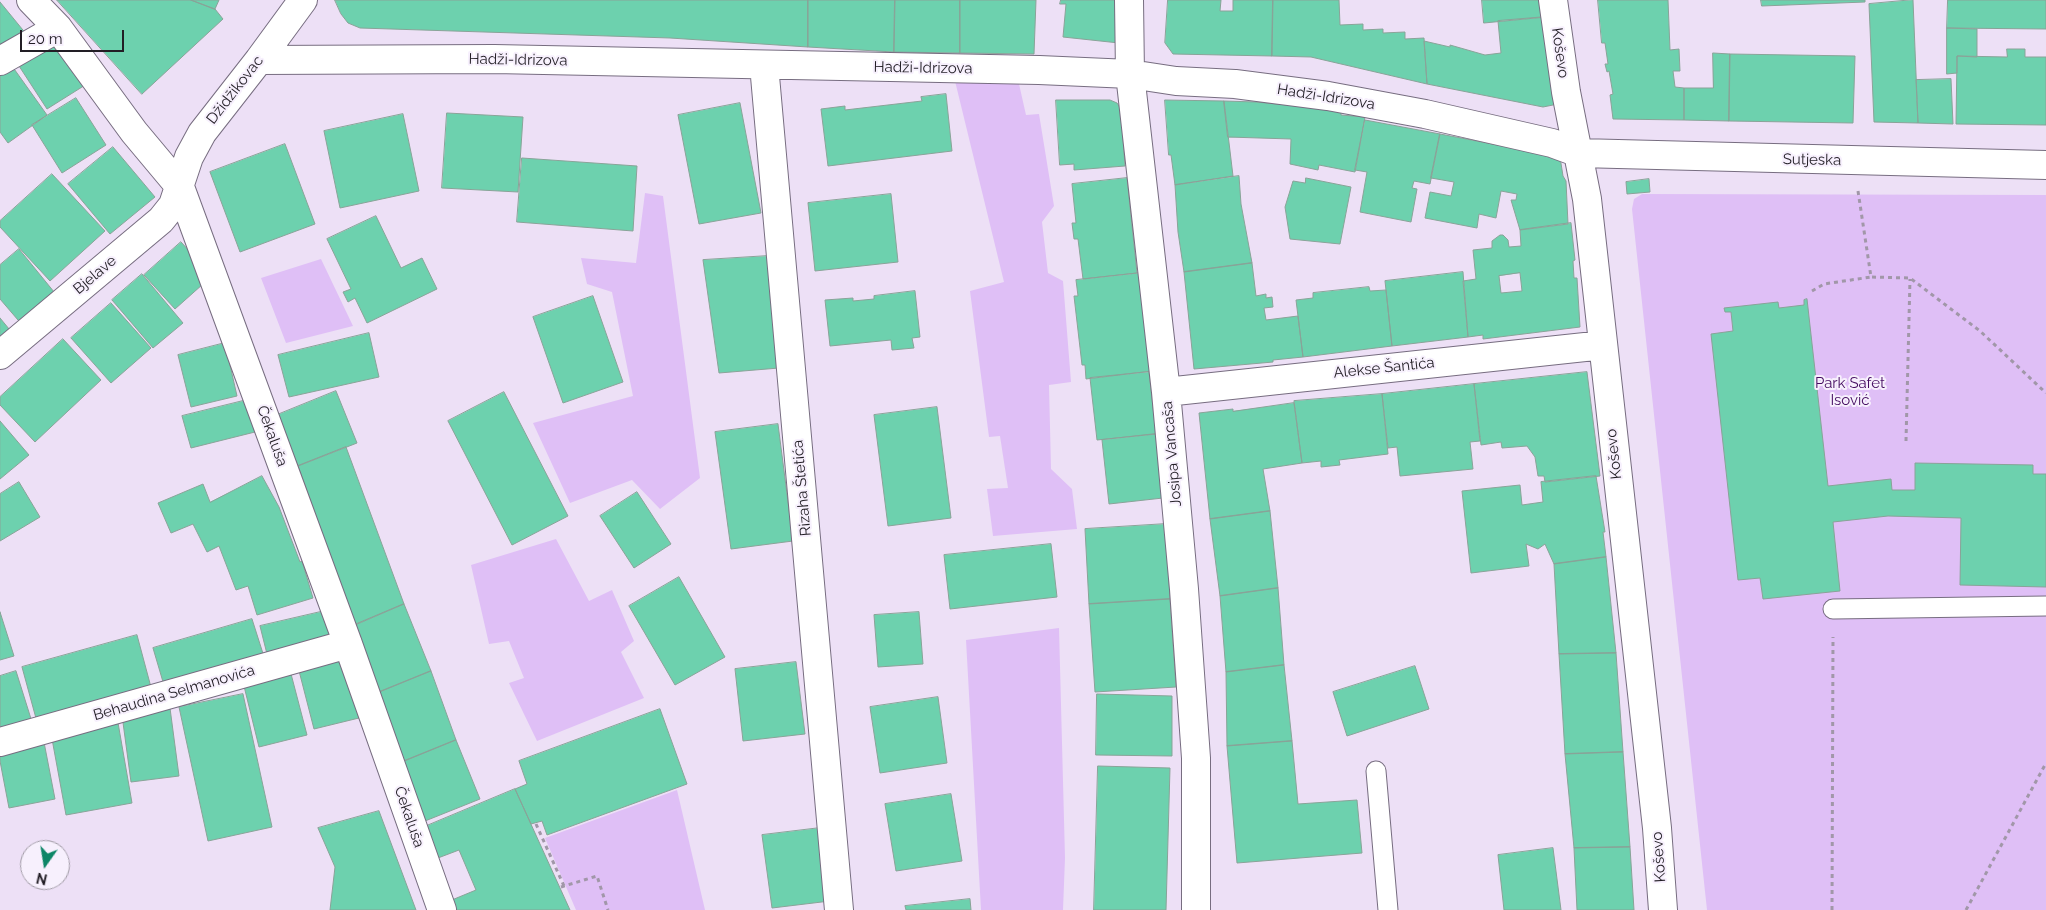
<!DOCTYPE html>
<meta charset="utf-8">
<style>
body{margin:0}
#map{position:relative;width:2046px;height:910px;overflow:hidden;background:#ede0f6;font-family:Raleway,sans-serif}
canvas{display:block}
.north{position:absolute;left:20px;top:840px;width:50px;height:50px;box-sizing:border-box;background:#f7f0fd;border:1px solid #a29ca7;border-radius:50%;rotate:193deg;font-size:14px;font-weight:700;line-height:20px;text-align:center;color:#221e25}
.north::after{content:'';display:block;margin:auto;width:18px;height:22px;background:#0d8667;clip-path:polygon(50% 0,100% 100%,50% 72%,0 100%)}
.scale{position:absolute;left:20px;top:30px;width:104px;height:22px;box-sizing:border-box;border:2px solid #221e25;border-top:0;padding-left:6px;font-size:15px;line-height:18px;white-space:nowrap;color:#221e25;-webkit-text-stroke:4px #f7f0fd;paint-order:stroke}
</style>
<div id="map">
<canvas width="2046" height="910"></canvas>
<div class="north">N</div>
<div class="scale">20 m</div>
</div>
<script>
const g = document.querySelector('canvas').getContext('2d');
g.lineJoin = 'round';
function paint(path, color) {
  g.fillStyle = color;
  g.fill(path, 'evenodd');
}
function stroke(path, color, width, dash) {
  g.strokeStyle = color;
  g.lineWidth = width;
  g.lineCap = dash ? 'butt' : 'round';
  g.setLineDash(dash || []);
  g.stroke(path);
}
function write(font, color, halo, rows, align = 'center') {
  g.font = font + ' Raleway,sans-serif';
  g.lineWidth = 4;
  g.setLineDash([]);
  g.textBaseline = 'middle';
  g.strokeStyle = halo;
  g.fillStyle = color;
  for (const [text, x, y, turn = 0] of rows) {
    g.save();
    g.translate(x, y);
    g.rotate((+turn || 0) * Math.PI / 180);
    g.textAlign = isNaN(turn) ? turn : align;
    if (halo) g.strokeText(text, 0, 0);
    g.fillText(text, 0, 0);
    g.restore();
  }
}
paint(new Path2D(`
 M955,81L1019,84L1026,115L1039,114L1054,206L1042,222L1048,273L1063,281L1071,382L1049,385L1051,469L1072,489L1077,529L993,536L987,489L1008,488L1000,436L989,437L970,291L1004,282Z
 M645,193L663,196L700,478L660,509L632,480L570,503L533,423L633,396L612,292L587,284L581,258L636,263Z
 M1642,194L2046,195V910H1707L1632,209L1634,199Z
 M321,259L353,326L286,343L261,278Z
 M556,539L589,601L612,590L634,641L621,652L644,698L537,741L509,683L524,678L509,641L489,644L471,565Z
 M1059,628L1065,858L1063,910H981L966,640Z
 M677,790L705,910H576L545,838Z`), '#dfbff6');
const building = new Path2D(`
 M57,0H191L215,9L223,19L142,94Z
 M191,0H219L215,9Z
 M335,0H808V47L670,38L360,28L348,23L341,14Z
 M808,0H895L894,52L808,47Z
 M895,0H960V53L894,52Z
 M960,0H1036L1034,54L960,53Z
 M1061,0H1123L1119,43L1063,37L1066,4H1060Z
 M1168,0H1221L1220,11H1233V0H1273L1272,56L1173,54L1165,43Z
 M1273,0H1339L1340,25L1363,24V30L1383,29V33L1405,32V39L1424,38L1427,84L1311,57L1272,56Z
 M1482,0H1544L1546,17L1484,23Z
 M1598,0H1668L1670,50L1679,49L1680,71H1673L1675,87L1684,88V120L1613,119L1610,95L1613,94L1609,71L1607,72L1605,64H1608L1605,43H1602Z
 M1761,0H1865V2L1762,6Z
 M1913,0L1918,123L1874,122L1869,4Z
 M1948,0H2046V29L1947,28Z
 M0,2L27,35L0,57Z
 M1546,17L1556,104L1553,105L1543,107L1427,84L1424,41L1450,47V45L1485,55L1501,53L1498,21Z
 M1947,28L1977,29V57L1957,56V73L1947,74Z
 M62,39L90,82L47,109L19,66Z
 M2007,49H2025V57H2046V125L1956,124L1957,56L2007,57Z
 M1713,53L1730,54L1729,121L1684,120V88H1713Z
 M1730,54L1855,56L1853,123L1729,121Z
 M12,66L47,115L8,143L0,132V75Z
 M1951,79L1953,124L1918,123L1916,80Z
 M946,94L952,151L828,166L821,109L845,106V110L922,101L921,97Z
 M76,98L106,145L62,173L32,125Z
 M1056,100H1110L1117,103L1121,109L1125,166L1074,170V164L1060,165Z
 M1165,100L1224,101L1233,176L1175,185L1171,155H1169Z
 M1224,101L1256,102L1341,110V115L1365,117L1355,172L1319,165L1318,170L1290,164L1291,139L1228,137Z
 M740,103L761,213L699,224L678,115Z
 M447,113L523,117L518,192L442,188Z
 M403,114L419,191L340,208L324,131Z
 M1365,120L1440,134L1430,184L1414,181L1412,188L1417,189L1411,222L1360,212L1367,172L1355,170Z
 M1440,134L1560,157L1563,176L1566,181L1568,224L1520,230L1511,200H1516L1517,194L1501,191L1496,218L1479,214L1477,228L1425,218L1430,192L1451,196L1454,182L1431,178Z
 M285,144L315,224L240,252L210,172Z
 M113,147L155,197L110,234L68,184Z
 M522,158L637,166L633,231L517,222Z
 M52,174L105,231L50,281L0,227V221Z
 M1239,176L1241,204L1252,263L1184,272L1178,232L1175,185Z
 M1127,178L1137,273L1083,279L1078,239H1074L1072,223H1076L1072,184Z
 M1306,178L1351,187L1340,244L1290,239L1285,207L1293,181L1305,183Z
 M1649,179L1650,192L1627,194L1626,182Z
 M891,194L898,262L815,271L808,203Z
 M376,216L401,268L422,258L437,289L367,323L355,298L348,302L343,292L351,289L327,239Z
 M1571,223L1575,260L1573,261L1574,278H1577L1580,327L1483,339V335L1468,337L1463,281L1476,279L1473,250L1492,248V241L1500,235H1503L1508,240L1509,247L1521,246L1520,230ZM1520,273L1522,291L1501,293L1499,276Z
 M181,242L212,276L175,309L144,275Z
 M19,249L59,298L24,327L0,299V265Z
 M768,256L779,368L719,373L703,260Z
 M1252,263L1256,296L1266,294V298L1272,297L1273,307L1264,308L1266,320L1298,316L1303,357L1273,360V362L1194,369L1184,272Z
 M1463,272L1468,337L1392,346L1385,281Z
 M1141,273L1152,371L1086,379L1085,365H1082L1074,296H1078L1076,280Z
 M142,274L183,323L153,348L112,300Z
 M1369,287L1370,291L1386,290L1392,346L1303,357L1296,300L1313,298V293Z
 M915,291L920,337L912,338L914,348L892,350L891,340L830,346L825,300L853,298V301L874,299V296Z
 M593,296L623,382L563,403L533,317Z
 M1807,299L1828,486L1891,479L1892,490H1915V463L2033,465V474H2046V587L1960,585L1961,518L1888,516L1833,522L1840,591L1763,599L1760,578L1738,580L1711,334L1733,331L1731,312H1725L1724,308L1778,302L1779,308L1804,305V300Z
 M111,303L151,348L111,383L71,338Z
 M0,318L14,335L0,347Z
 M369,333L379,377L289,397L278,355Z
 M63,339L101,380L35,442L0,405V397Z
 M225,343L237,396L191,407L178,355Z
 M1149,372L1156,434L1097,440L1090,378Z
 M1587,372L1600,476L1545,482L1544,476H1538L1535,457L1527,446L1502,448L1501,442L1481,445L1474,384Z
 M1474,384L1480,441L1470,442L1473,469L1400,476L1397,447L1388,448L1382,394Z
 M336,391L357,443L298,466L277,415Z
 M504,392L568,516L512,545L448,421Z
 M1382,394L1388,454L1339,460L1340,465L1321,467V461L1302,463L1294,401Z
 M247,400L255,432L191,448L182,416Z
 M1294,403L1302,463L1263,469L1270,511L1210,519L1199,413L1233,409V411Z
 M937,407L951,518L888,526L874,415Z
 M0,421L29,455L0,479Z
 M778,424L793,541L731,549L715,432Z
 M1156,434L1163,498L1109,504L1102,440Z
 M346,447L404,604L355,625L298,466Z
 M262,476L279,507L300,562L302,561L313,598L257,615L248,586L236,590L219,546L207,552L193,524L171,533L158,503L203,484L210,502Z
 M1596,476L1605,532H1603L1606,557L1554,564L1545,544L1538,549L1526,544L1529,566L1471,573L1462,491L1520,485L1522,505L1543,502L1541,482Z
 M19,482L40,517L0,541V494Z
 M637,492L671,544L634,568L600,516Z
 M1270,511L1278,588L1220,596L1210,519Z
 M1166,524L1170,599L1089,604L1085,529Z
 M1051,544L1057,597L950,609L944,555Z
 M1606,557L1616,653L1559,654L1554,564Z
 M679,577L725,657L675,685L629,606Z
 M1278,588L1284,665L1226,672L1220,596Z
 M1170,599L1176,687L1095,692L1089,604Z
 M404,604L431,671L372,695L345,629Z
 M329,610L337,641L268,658L260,626Z
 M0,612L14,656L0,660Z
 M919,612L923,664L878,667L874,615Z
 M252,619L266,663L166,692L153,648Z
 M137,635L152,691L37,722L22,667Z
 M342,652L359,718L314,729L297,663Z
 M1616,653L1623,752L1565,754L1559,654Z
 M796,662L805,734L743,741L735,669Z
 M1284,665L1292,741L1227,746L1226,672Z
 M1415,666L1429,709L1347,736L1333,692Z
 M290,670L307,735L259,747L243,682Z
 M16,671L32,722L0,732V676Z
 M431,671L456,740L397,764L372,695Z
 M243,694L272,827L208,841L179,707Z
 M1097,694L1172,696V756L1096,755Z
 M938,697L947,763L880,773L870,707Z
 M170,708L179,776L131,782L122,715Z
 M660,709L687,784L547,835L542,821L531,824L515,789L527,784L519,761Z
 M117,717L132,803L66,815L50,728Z
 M43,737L55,799L9,808L0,761V745Z
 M456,740L480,799L420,823L397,764Z
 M1292,741L1298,804L1357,800L1362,853L1237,863L1227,746Z
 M1623,752L1630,847L1574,848L1565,754Z
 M1098,766L1170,768L1166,910H1094Z
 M515,789L570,910H451L447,902L476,890L459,850L430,861L417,830Z
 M951,794L962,861L896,871L885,804Z
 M379,811L416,910H330L335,867L318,828Z
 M820,828L830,901L772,908L762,835Z
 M1630,847L1634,910H1577L1574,848Z
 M1553,848L1561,910H1504L1498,855Z
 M970,899L971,910H906L905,906Z`);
paint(building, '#6dd1ae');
stroke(building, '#89a398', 1);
const service = new Path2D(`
 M1833,609L2046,606
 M1376,771L1388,910`);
const minor = new Path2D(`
 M31,0L58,28L134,132L180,187L348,644L442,910
 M1129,0L1130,74L1166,392L1184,589L1196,758V910
 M1553,0L1566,92L1587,199L1657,828L1663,910
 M259,60L494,59L1039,70L1130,74L1176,81L1235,84L1328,96L1425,114L1552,143L1579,153L2046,165
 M0,61L58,28
 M764,65L839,910
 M0,355L161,220L173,205L189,157L202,133L259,60L303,0
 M1166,392L1585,347L1602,346
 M0,742L348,644`);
stroke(service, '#776d80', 21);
stroke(minor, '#776d80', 30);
stroke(new Path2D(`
 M1858,191L1871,277L1910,278L1980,331L2046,393
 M1812,291L1824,284L1871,277
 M1906,441L1910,279
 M536,824L564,886
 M561,887L597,876L608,910
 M1832,910L1833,637
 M1966,910L2046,763`), '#a197a8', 3, [4, 4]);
stroke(service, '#fff', 19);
stroke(minor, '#fff', 28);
write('15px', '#221e25', '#f7f0fd', [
 ["Koševo",1560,53,82],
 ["Hadži-Idrizova",518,60,1],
 ["Hadži-Idrizova",923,68,1],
 ["Džidžikovac",235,90,-52],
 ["Hadži-Idrizova",1326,97,9],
 ["Sutjeska",1812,160,1],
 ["Bjelave",95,275,-40],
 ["Alekse Šantića",1384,368,-6],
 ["Čekaluša",272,436,70],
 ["Josipa Vancaša",1172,454,-95],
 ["Koševo",1614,454,-96],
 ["Rizaha Štetića",802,488,-95],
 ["Behaudina Selmanovića",174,693,-16],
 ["Čekaluša",409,817,71],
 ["Koševo",1659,857,-94]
]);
write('15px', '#450c61', '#f7f0fd', [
 ["Park Safet",1850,383],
 ["Isović",1850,400]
]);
</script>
